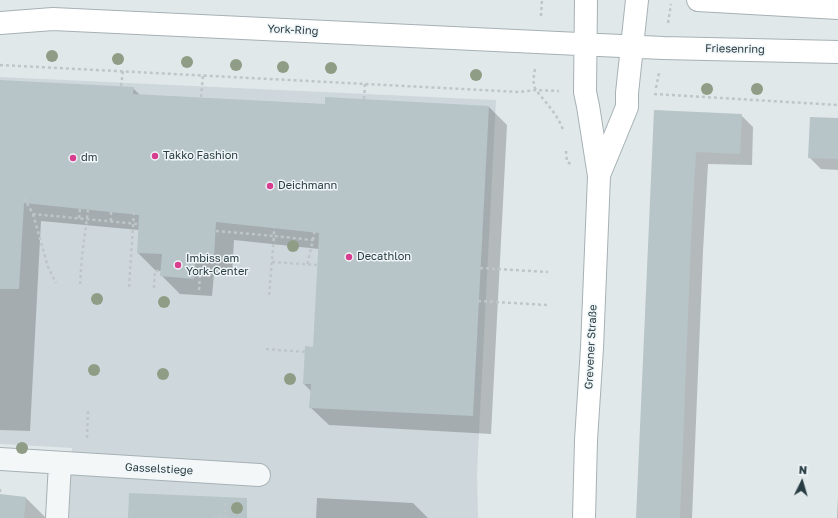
<!DOCTYPE html>
<meta charset="utf-8">
<style>
body{margin:0}
#map{position:relative;width:838px;height:518px;overflow:hidden;background:#e1e8ea;font-family:"Golos Text",sans-serif}
canvas{display:block}
.north{position:absolute;left:782px;top:462px;width:40px;height:40px;-webkit-text-stroke:3px #f0f6f8;paint-order:stroke;rotate:5deg;font-size:11px;font-weight:700;line-height:16px;text-align:center;color:#283c43}
.north::after{content:'';display:block;margin:auto;width:14px;height:18px;background:#283c43;clip-path:polygon(50% 0,100% 100%,50% 72%,0 100%)}
</style>
<div id="map">
<canvas width="838" height="518"></canvas>
<div class="north">N</div>
</div>
<script>
const g = document.querySelector('canvas').getContext('2d');
g.lineJoin = 'round';
function paint(path, color) {
  g.fillStyle = color;
  g.fill(path, 'evenodd');
}
function stroke(path, color, width, dash) {
  g.strokeStyle = color;
  g.lineWidth = width;
  g.lineCap = dash ? 'butt' : 'round';
  g.setLineDash(dash || []);
  g.stroke(path);
}
function write(font, color, halo, rows, align = 'center') {
  g.font = font + ' "Golos Text",sans-serif';
  g.lineWidth = 3;
  g.setLineDash([]);
  g.textBaseline = 'middle';
  g.strokeStyle = halo;
  g.fillStyle = color;
  for (const [text, x, y, turn = 0] of rows) {
    g.save();
    g.translate(x, y);
    g.rotate((+turn || 0) * Math.PI / 180);
    g.textAlign = isNaN(turn) ? turn : align;
    if (halo) g.strokeText(text, 0, 0);
    g.fillText(text, 0, 0);
    g.restore();
  }
}
paint(new Path2D(`
 M0,77L496,100L477,473L478,518H69L72,448L0,444Z`), '#ced8dc');
paint(new Path2D(`
 M0,81L133,88L140,95L326,105L489,107L507,125L491,434L329,425L310,407L311,391L304,384L314,348L319,249L234,240L232,275L214,274L212,296L180,294L162,276V271H156L138,253L139,230L41,221L30,431L0,430Z
 M655,111L741,115L753,127L752,165L708,164L703,251L692,518H637Z
 M838,119V170L821,169L809,157Z
 M0,495L26,498L46,518H0Z
 M838,496V518H837Z
 M317,498L413,503L428,518H316Z`), '#0003');
paint(new Path2D(`
 M0,80L134,87L133,94L325,104V97L489,106L473,416L309,408L311,384H303L305,346L313,347L319,233L216,222L214,257L196,256L194,279L160,276L162,254L137,253L139,215L24,203L19,289H0Z
 M654,110L742,114L740,154L696,152L691,238L680,518H636Z
 M810,117L838,118V159L808,158Z
 M129,493L247,498V518H128Z
 M0,494L26,497L24,518H0Z`), '#b7c4c8');
const street = new Path2D(`
 M0,459L259,475
 M57,518L60,463`);
const secondary = new Path2D(`
 M698,0L838,8
 M0,23L53,19L663,48L838,52
 M599,175L627,107V93L637,0
 M584,518L586,440L592,348L599,176L588,106L585,92L586,0`);
stroke(street, '#a6b1b5', 24);
stroke(secondary, '#a6b1b5', 24);
stroke(new Path2D(`
 M541,16L542,0
 M668,23L671,4
 M0,65L520,92L536,90L559,91
 M535,69C534,76 532,83 536,90C546,103 558,115 563,130
 M121,86L123,71
 M656,88L659,73
 M654,94L838,105
 M201,97L203,75
 M364,99L365,84
 M566,151L567,162L571,164
 M24,198L33,214L138,224
 M33,214L48,267L56,283
 M79,218L80,209
 M111,221V212
 M216,231L274,236V228
 M313,240L315,229
 M272,262L317,265
 M480,268L548,272
 M195,274H200L199,291
 M80,284L82,256L88,210
 M129,287L134,211
 M154,288L155,271H161
 M269,295L274,236L313,240L307,265
 M478,301L547,305
 M266,349L305,352
 M87,438L88,410
 M0,489V494
 M213,517H225
 M225,518V499`), '#bfc6c9', 2.5, [3, 3]);
stroke(street, '#f4f7f8', 22);
stroke(secondary, '#fff', 22);
g.fillStyle = '#909d86';
for (const [x, y] of [
 [52,56],
 [118,59],
 [187,62],
 [236,65],
 [283,67],
 [331,68],
 [476,75],
 [707,89],
 [757,89],
 [293,246],
 [97,299],
 [164,302],
 [94,370],
 [163,374],
 [290,379],
 [22,448],
 [237,508]
]) {
  g.beginPath();
  g.arc(x, y, 6, 0, 2 * Math.PI);
  g.fill();
}
for (const [x, y, r, color] of [
 [155,156,4,"#d73e90"],
 [73,158,4,"#d73e90"],
 [270,186,4,"#d73e90"],
 [349,257,4,"#d73e90"],
 [178,265,4,"#d73e90"]
]) {
  const dot = new Path2D();
  dot.arc(x, y, r, 0, 2 * Math.PI);
  g.fillStyle = color;
  g.fill(dot);
  stroke(dot, '#f0f6f8', 1.5);
}
write('11px', '#283c43', '#f0f6f8', [
 ["York-Ring",293,30,3],
 ["Friesenring",735,49,1],
 ["Grevener Straße",591,347,-87],
 ["Gasselstiege",159,469,3]
]);
write('11px', '#283c43', '#f0f6f8', [
 ["Takko Fashion",163,156],
 ["dm",81,158],
 ["Deichmann",278,186],
 ["Decathlon",357,257],
 ["Imbiss am",186,259],
 ["York-Center",186,272]
], 'left');
</script>
